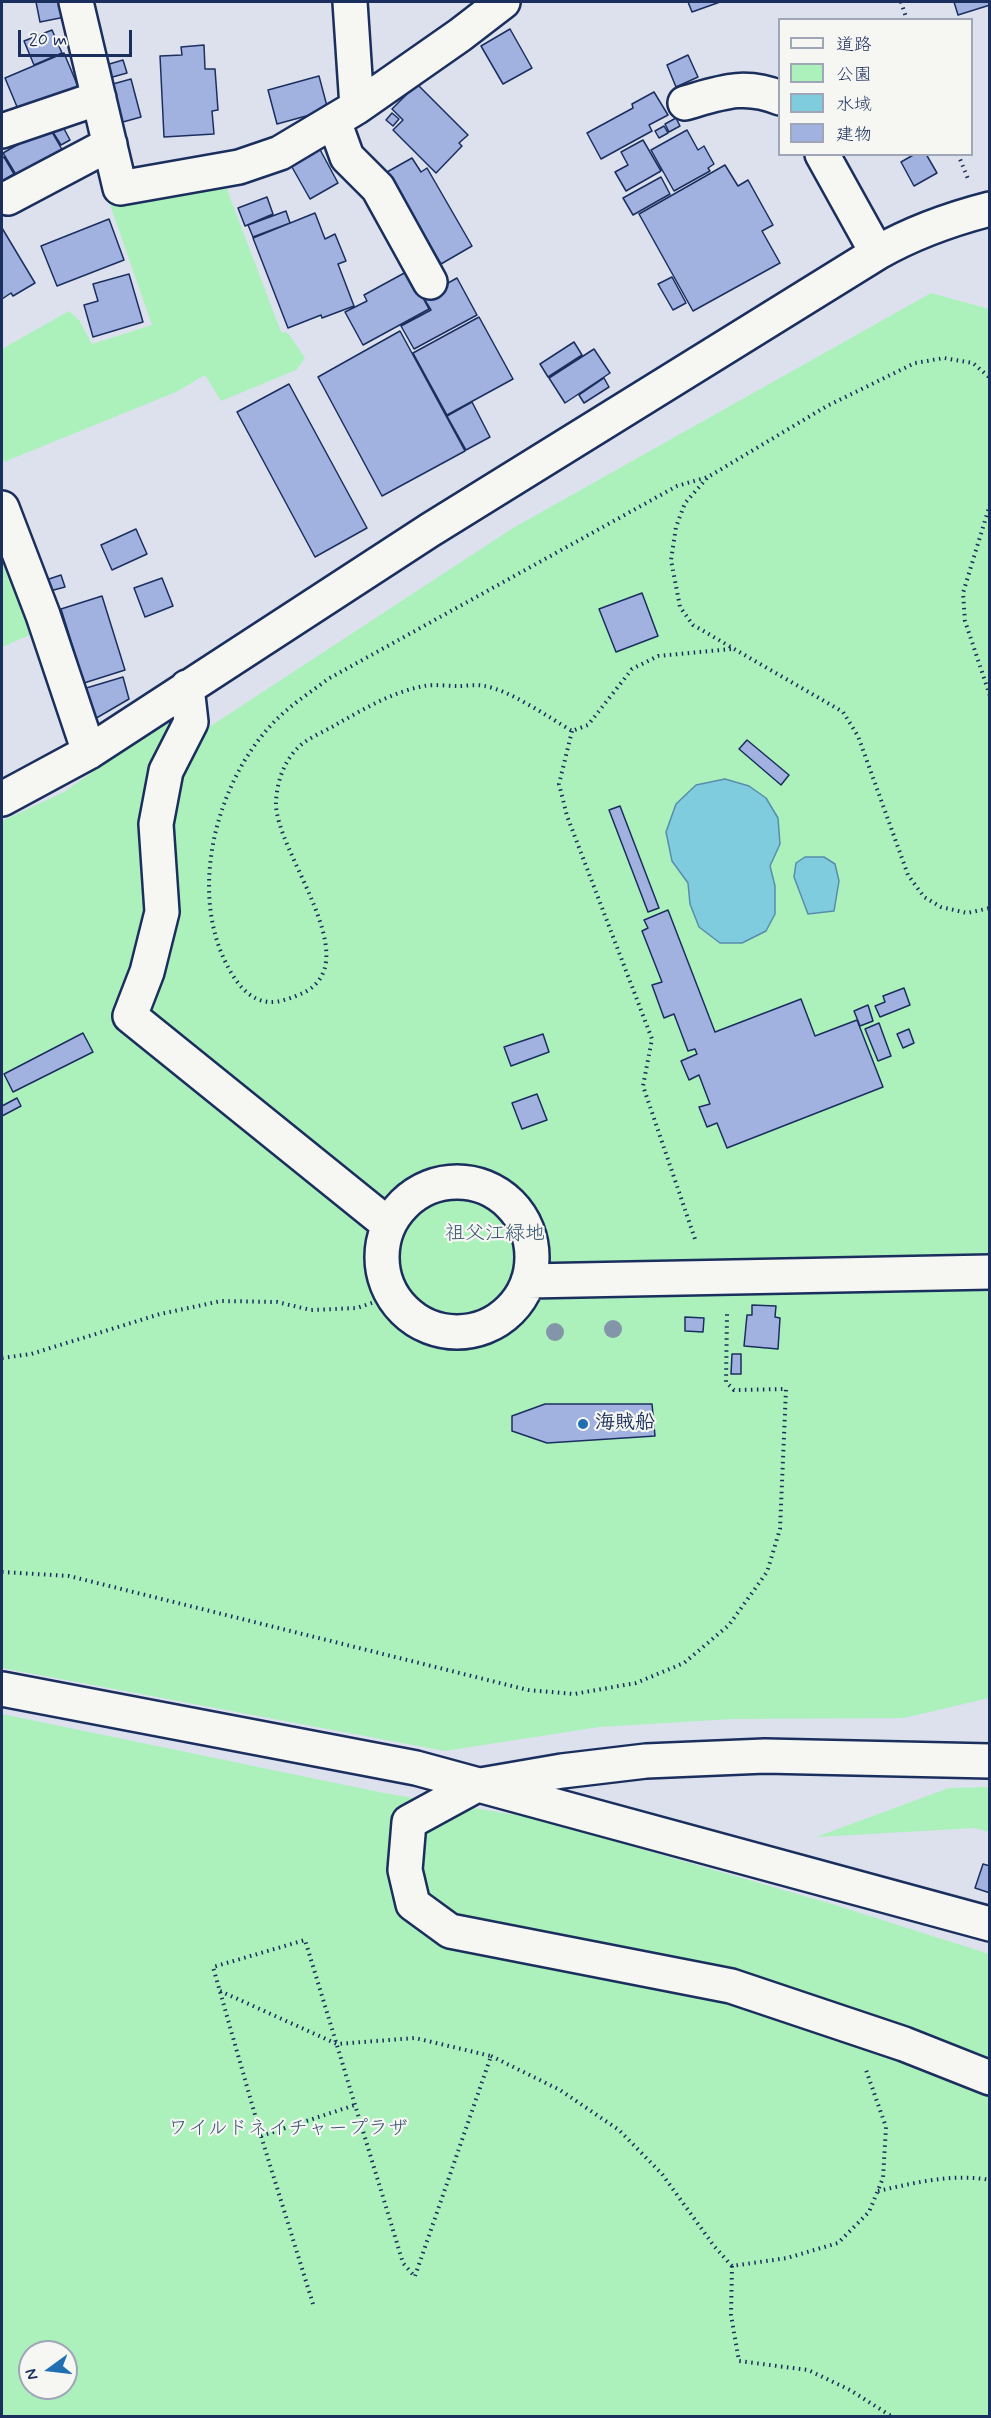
<!DOCTYPE html>
<meta charset="utf-8">
<style>
body{margin:0}
#map{position:relative;width:991px;height:2418px;overflow:hidden;background:#dce1ed;font-family:Mynerve,"Klee One",sans-serif}
canvas{display:block}
.frame{position:absolute;inset:0;border:3px solid #1b2f5e;pointer-events:none}
.legend{position:absolute;left:778px;top:18px;width:195px;height:138px;box-sizing:border-box;background:#f6f6f2;border:2px solid #9ea6b7;margin:0;padding:8px 10px;list-style:none;font-size:18px;color:#1b2f5e}
.legend li{display:flex;align-items:center;gap:12px;height:30px}
.legend b{width:30px;border:2px solid #9ea6b7}
.north{position:absolute;left:18px;top:2340px;width:60px;height:60px;box-sizing:border-box;background:#f6f6f2;border:2px solid #9ea6b7;border-radius:50%;rotate:255deg;font-size:16px;font-weight:700;line-height:24px;text-align:center;color:#1b2f5e}
.north::after{content:'';display:block;margin:auto;width:21px;height:27px;background:#1f6fb2;clip-path:polygon(50% 0,100% 100%,50% 72%,0 100%)}
.scale{position:absolute;left:18px;top:30px;width:114px;height:27px;box-sizing:border-box;border:3px solid #1b2f5e;border-top:0;padding-left:8px;font-size:18px;line-height:21px;white-space:nowrap;color:#1b2f5e;-webkit-text-stroke:4px #f6f6f2;paint-order:stroke}
</style>
<div id="map">
<canvas width="991" height="2418"></canvas>
<div class="frame"></div>
<ul class="legend">
<li><b style="height:8px;background:#f6f6f2"></b>道路</li>
<li><b style="height:16px;background:#acf1bc"></b>公園</li>
<li><b style="height:16px;background:#80ccdf"></b>水域</li>
<li><b style="height:16px;background:#a1b1e0"></b>建物</li>
</ul>
<div class="north">N</div>
<div class="scale">20 m</div>
</div>
<script>
const g = document.querySelector('canvas').getContext('2d');
g.lineJoin = 'round';
function paint(path, color) {
  g.fillStyle = color;
  g.fill(path, 'evenodd');
}
function stroke(path, color, width, dash) {
  g.strokeStyle = color;
  g.lineWidth = width;
  g.lineCap = dash ? 'butt' : 'round';
  g.setLineDash(dash || []);
  g.stroke(path);
}
function write(font, color, halo, rows, align = 'center') {
  g.font = font + ' Mynerve,"Klee One",sans-serif';
  g.lineWidth = 4.5;
  g.setLineDash([]);
  g.textBaseline = 'middle';
  g.strokeStyle = halo;
  g.fillStyle = color;
  for (const [text, x, y, turn = 0] of rows) {
    g.save();
    g.translate(x, y);
    g.rotate((+turn || 0) * Math.PI / 180);
    g.textAlign = isNaN(turn) ? turn : align;
    if (halo) g.strokeText(text, 0, 0);
    g.fillText(text, 0, 0);
    g.restore();
  }
}
paint(new Path2D(`
 M223,179L281,332L288,333L305,358L296,370L221,401L205,375L176,392L4,462L2,455V349L69,311L79,320L92,344L152,325L108,199Z
 M931,293L989,309V1698L904,1718L733,1719L599,1727L445,1751L2,1668V821L64,792L166,720L197,735L513,528Z
 M2,534L39,631L2,647Z
 M2,1714L384,1793L534,1818L832,1904L989,1954V2416H2ZM30,2352H66V2388H30Z
 M989,1787V1832L975,1828L816,1837L949,1788Z`), '#acf1bc');
const water = new Path2D(`
 M725,779L749,786L766,798L778,818L780,844L770,866L775,886V914L766,931L742,943H720L699,927L690,904L688,883L672,861L666,832L676,804L696,785Z
 M805,857H824L835,864L839,881L834,911L808,914L794,877L796,863Z`);
paint(water, '#80ccdf');
stroke(water, '#588dab', 1.5);
const building = new Path2D(`
 M36,2H67L70,16L40,22Z
 M688,2H720L692,12Z
 M954,2H990V5L958,15Z
 M510,29L532,68L503,84L481,46Z
 M52,30L62,53L34,65L24,41Z
 M204,45L205,69H215L218,110L212,111L214,134L164,137L160,56L182,55L181,47Z
 M64,53L79,89L20,114L5,78Z
 M688,55L698,77L676,87L667,65Z
 M123,60L127,73L109,78L106,65Z
 M319,76L328,110L277,124L268,90Z
 M131,79L141,117L112,125L102,87Z
 M417,84L468,135L459,143L462,146L436,173L393,130L403,120L392,109Z
 M654,92L668,115L649,125L652,131L601,159L587,133L633,108L632,104Z
 M392,113L399,119L393,126L386,120Z
 M676,118L680,126L669,132L665,124Z
 M61,123L70,140L61,145L51,129Z
 M664,126L668,133L659,138L655,131Z
 M49,127L64,153L18,178L3,153Z
 M687,130L698,150L704,146L714,164L708,168L710,171L674,191L651,150Z
 M643,140L661,171L626,191L615,172L628,165L621,152Z
 M317,144L338,183L310,199L288,160Z
 M915,154H926L937,173L914,186L901,162Z
 M4,157L14,174L2,181V158Z
 M412,158L421,172L427,168L472,246L441,264L387,172Z
 M725,165L738,186L748,180L773,225L762,231L780,263L693,311L639,214Z
 M661,177L670,194L633,215L623,198Z
 M267,197L273,214L245,226L238,208Z
 M286,211L290,223L253,237L248,225Z
 M315,213L325,239L335,234L346,261L338,264L354,306L322,318L321,315L288,328L253,238Z
 M109,219L124,260L57,286L41,246Z
 M2,228L35,283L13,296L11,293L2,299Z
 M408,271L429,309L363,345L345,312L367,301L364,295Z
 M129,274L143,322L93,337L84,305L98,301L93,284Z
 M672,277L686,303L673,310L658,284Z
 M457,278L477,315L414,349L401,326L431,310L423,297Z
 M479,317L513,379L447,415L413,353Z
 M400,331L465,451L382,496L318,377Z
 M574,342L582,355L548,377L540,364Z
 M594,349L610,373L565,403L549,378Z
 M604,378L609,387L584,403L579,395Z
 M289,384L367,528L315,557L237,412Z
 M472,402L490,437L466,450L447,416Z
 M136,529L147,554L112,570L101,545Z
 M61,575L65,587L50,591L46,580Z
 M162,578L173,606L145,617L134,588Z
 M642,593L658,636L616,652L599,609Z
 M102,596L125,670L84,683L61,609Z
 M123,677L129,699L93,720L83,689Z
 M747,740L789,775L781,785L739,749Z
 M620,806L659,908L648,912L609,810Z
 M668,910L715,1032L801,999L815,1036L857,1020L883,1087L727,1148L717,1123L707,1127L699,1107L710,1104L699,1075L689,1080L681,1061L697,1054L695,1049L688,1051L674,1014L664,1018L652,985L662,982L642,931L648,928L644,920Z
 M904,988L910,1005L880,1017L875,1006L885,1002L883,996Z
 M868,1005L873,1021L860,1026L854,1011Z
 M879,1023L891,1056L878,1061L865,1029Z
 M909,1029L914,1043L903,1048L897,1034Z
 M83,1033L93,1052L13,1092L4,1074Z
 M543,1034L549,1052L511,1066L504,1047Z
 M537,1094L547,1120L522,1129L512,1103Z
 M17,1098L21,1106L2,1116V1106Z
 M752,1305L776,1306L775,1317L780,1318L778,1349L744,1346L747,1315H752Z
 M685,1317L704,1318L703,1332L685,1331Z
 M732,1354H741V1374H731Z
 M545,1404H652L655,1436L547,1443L512,1431V1416Z
 M983,1864L990,1866V1893L975,1888Z`);
paint(building, '#a1b1e0');
stroke(building, '#1b2f5e', 1.5);
const minor = new Path2D(`
 M76,2L120,188L239,167L280,153L357,107L460,35L503,2
 M350,2L357,107
 M685,103C720,93 744,83 780,98
 M334,121L347,157L378,188L430,282
 M2,131L99,98
 M822,154L877,253
 M8,198L110,144
 M2,508L43,615L89,752
 M187,687L191,722L166,771L156,824L162,912L147,972L130,1016L389,1225
 M2,799L89,752L430,530L877,253C912,233 951,219 990,209
 M382 1257a75 75 0 1 1 150 0a75 75 0 1 1-150 0Z
 M528,1281L990,1272
 M2,1689L416,1768L990,1924
 M990,1761L765,1756L646,1761L562,1771L475,1786L409,1822L405,1870L413,1904L450,1931L731,1986L904,2044L990,2078`);
stroke(minor, '#1b2f5e', 38);
stroke(new Path2D(`
 M901,2L907,20
 M958,154L968,179
 M707,478L685,503L676,527L671,560L680,607L693,625L843,712L858,736L908,875L924,897L941,907L967,913L990,908
 M990,504L963,593L965,621L990,696
 M731,649L658,656L632,669L588,725L572,731C550,718 508,689 484,686C476,684 467,686 459,686C448,686 434,684 424,686C392,692 364,709 337,724C326,731 312,736 302,744C285,758 277,780 276,802C274,851 369,961 303,993C294,997 279,1003 269,1002C246,1000 233,978 224,959C189,883 219,776 277,719C292,704 311,692 328,679L677,486L708,477L827,406L915,363L944,358L973,363L990,378
 M572,731L559,784L567,816L652,1039L643,1086L696,1242
 M2,1358L31,1354L160,1314L221,1301L277,1302L311,1310L357,1308L392,1296
 M2,1572L69,1576L528,1690L574,1694L636,1683L684,1663L729,1625L767,1572L780,1529L786,1389L734,1390L726,1382L727,1314
 M220,1991L337,2044L415,2038L491,2056L415,2276
 M491,2056L560,2090L619,2130L662,2174L714,2246L732,2266L787,2258L838,2243L869,2212L883,2178L886,2127L866,2070
 M261,2136L355,2105
 M878,2191C914,2183 953,2173 990,2180
 M732,2266L731,2315L739,2361L808,2370L850,2390L891,2416
 M313,2304L261,2136L213,1967L305,1940L403,2263L415,2277`), '#1b2f5e', 4, [1.5, 4.5]);
stroke(minor, '#f6f6f2', 33);
g.fillStyle = '#8295a9';
for (const [x, y] of [
 [613,1329],
 [555,1332]
]) {
  g.beginPath();
  g.arc(x, y, 9, 0, 2 * Math.PI);
  g.fill();
}
for (const [x, y, r, color] of [
 [583,1424,6,"#1f6fb2"]
]) {
  const dot = new Path2D();
  dot.arc(x, y, r, 0, 2 * Math.PI);
  g.fillStyle = color;
  g.fill(dot);
  stroke(dot, '#f6f6f2', 2);
}
write('20px', '#385671', '#f6f6f2', [
 ["祖父江緑地",495,1235],
 ["ワイルドネイチャープラザ",288,2130]
]);
write('bold 20px', '#1b2f5e', '#f6f6f2', [
 ["海賊船",595,1424]
], 'left');
</script>
